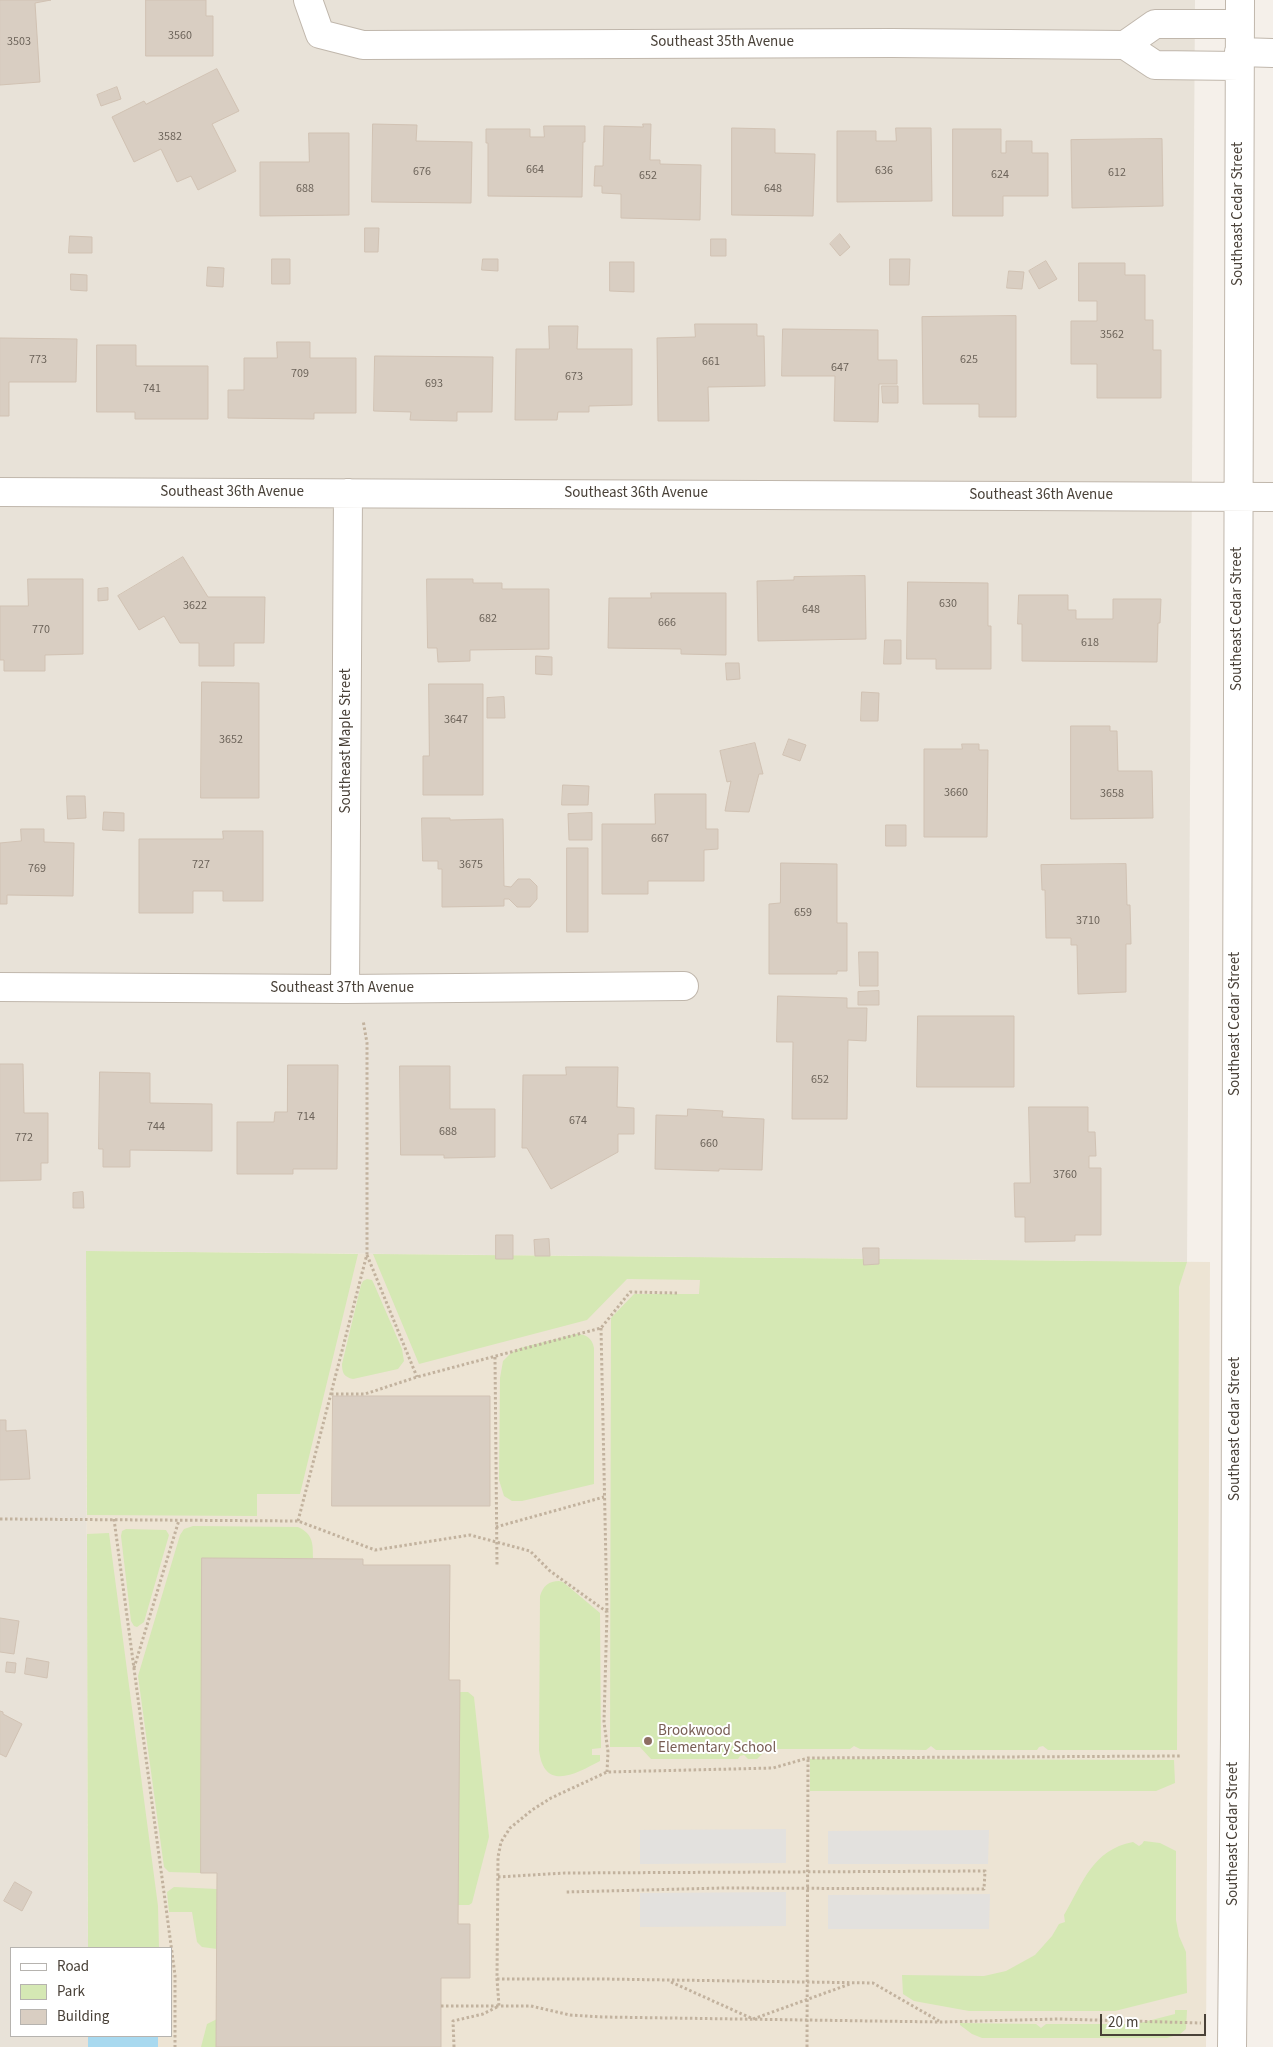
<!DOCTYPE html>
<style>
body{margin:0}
#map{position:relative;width:1273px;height:2047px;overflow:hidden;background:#f5f0ea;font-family:"Source Sans 3",sans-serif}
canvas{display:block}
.legend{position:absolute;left:10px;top:1947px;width:162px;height:90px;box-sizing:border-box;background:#fff;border:1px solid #b6b3af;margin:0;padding:6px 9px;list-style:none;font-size:15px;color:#494138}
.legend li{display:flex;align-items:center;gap:10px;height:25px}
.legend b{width:25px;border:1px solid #b6b3af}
.scale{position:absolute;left:1100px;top:2014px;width:106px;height:22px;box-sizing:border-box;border:2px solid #494138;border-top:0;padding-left:6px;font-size:15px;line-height:18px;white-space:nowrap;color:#494138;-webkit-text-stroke:4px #fff;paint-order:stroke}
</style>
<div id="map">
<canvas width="1273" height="2047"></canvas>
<ul class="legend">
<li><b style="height:6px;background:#fff"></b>Road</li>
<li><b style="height:14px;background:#d5e8b4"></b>Park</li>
<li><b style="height:14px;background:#d9cec2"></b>Building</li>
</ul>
<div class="scale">20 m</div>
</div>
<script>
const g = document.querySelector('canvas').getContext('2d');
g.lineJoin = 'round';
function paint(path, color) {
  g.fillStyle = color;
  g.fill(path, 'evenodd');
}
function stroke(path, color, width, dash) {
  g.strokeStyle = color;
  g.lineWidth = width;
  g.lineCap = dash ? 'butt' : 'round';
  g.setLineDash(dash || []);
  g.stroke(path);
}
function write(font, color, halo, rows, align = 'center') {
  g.font = font + ' "Source Sans 3",sans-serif';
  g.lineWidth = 4;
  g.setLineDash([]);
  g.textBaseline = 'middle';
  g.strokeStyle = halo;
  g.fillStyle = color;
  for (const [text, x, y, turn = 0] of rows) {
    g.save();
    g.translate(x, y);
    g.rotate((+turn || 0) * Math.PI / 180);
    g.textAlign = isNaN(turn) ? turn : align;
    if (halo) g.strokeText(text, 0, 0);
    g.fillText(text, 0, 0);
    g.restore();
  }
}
paint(new Path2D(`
 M0,0H1195L1187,1262L86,1251L88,1948H11V2036H88V2047H0Z`), '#e8e2d8');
paint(new Path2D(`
 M86,1251L1210,1262L1206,2047H88V2036H171V1948H88Z`), '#ede4d4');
paint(new Path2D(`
 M86,1251L358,1254L300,1494H257V1516L87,1515Z
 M373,1254L1187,1262L1179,1287L1177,1750H1048L1043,1746L1039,1747L1037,1750H936L931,1746L926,1750L860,1749L854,1746L850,1749H767L757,1759H748L744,1755L740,1756L738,1759H651L640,1747H610L611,1318L634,1294H699L700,1280L627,1279L587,1320L419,1364Z
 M367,1279L372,1280L374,1284L402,1349L404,1361L398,1369L353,1379C344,1377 342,1373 342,1364L361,1285L363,1281Z
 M576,1334C586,1334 592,1338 594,1348V1484L522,1501H512L504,1496L499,1480L500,1378L503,1361L511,1353L520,1348Z
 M193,1526L298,1527C313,1534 313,1543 313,1558H202L201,1873L169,1872L164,1867L138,1676L180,1535L184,1529Z
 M126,1529L166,1530L169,1535L144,1622L137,1627L134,1626L131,1621L121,1536L122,1531Z
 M109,1533L158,1906L159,1948H88L87,1534Z
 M559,1581L563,1582L600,1613L601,1748L592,1749V1755H600V1761C577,1773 544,1793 539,1750L540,1596C543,1586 549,1581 559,1581Z
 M460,1692H468L474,1697L489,1837L473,1899L472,1903L469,1905H458Z
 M810,1759L1174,1760L1175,1783L1156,1791H810Z
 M1144,1841L1160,1843L1176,1851V1920L1179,1936L1186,1952L1187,1993L1115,2011H969L914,2001L903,1994L902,1975L984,1976L1006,1971L1035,1955L1052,1936L1059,1924L1065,1922L1064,1915C1083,1883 1092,1850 1133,1842L1139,1846L1142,1844Z
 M174,1887L217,1889V1949L202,1947L197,1942L192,1912H169L167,1892Z
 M1175,2010H1187L1186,2029L1180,2034L1167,2038H982L972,2034L960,2025V2023L1036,2024L1041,2028L1046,2024H1126L1131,2029L1136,2024L1175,2014Z
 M217,2019L216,2047H201L207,2024Z`), '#d5e8b4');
paint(new Path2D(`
 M786,1829V1863L640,1864V1830Z
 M989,1830L988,1864H828V1831Z
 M786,1892V1926L640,1927V1893Z
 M990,1894L989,1929H828V1895Z`), '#e3e1de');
paint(new Path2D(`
 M88,2036H158V2047H88Z`), '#a8d9ef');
const building = new Path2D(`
 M0,0H51L35,3L40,82L0,85Z
 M146,0H206V16H213V56H146Z
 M217,69L239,111L212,124L236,171L198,190L191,176L177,182L161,149L134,162L112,117L144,101L146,104Z
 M117,87L121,99L101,106L97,95Z
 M373,124L417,125L416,141L472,142L471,203L372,202Z
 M643,124H651L650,160H660V164L701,165L700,220L621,218V194L602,193V186H594L595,166H603L604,126L643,127Z
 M544,126H585V142H583L582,197L488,196V143H486V129H530V137H544Z
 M732,128L775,129V153L815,154L813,216L732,215Z
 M896,128H931L932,201L837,202V131H876V141H896Z
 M953,129H1001V153H1006V141H1032V153H1048V196H1003V216H953Z
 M309,133H349V215L260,216V162H309Z
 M1162,139L1163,206L1072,208L1071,140Z
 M365,228H379L378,252H365Z
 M840,234L850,247L840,256L830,244Z
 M70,236L92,237V253H69Z
 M711,239H726V256H711Z
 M272,259H290V284H272Z
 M483,259H498V271L482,270Z
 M890,259H910L909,285H890Z
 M1046,261L1057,279L1039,289L1029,271Z
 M610,262H634V292L610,291Z
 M1079,263H1125V275H1145V320H1153V350H1161V398H1097V364H1071V321H1097V301H1079Z
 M208,267L224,268L223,287L207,286Z
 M1009,271L1024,272L1022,289L1007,288Z
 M71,274L87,275V291L71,290Z
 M1016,316V417H979V404H923L922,317Z
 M695,324H757V336H764L765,386L708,387L709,421H658L657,338L695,337Z
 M549,326H578L577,349H632V405L589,406V412H558L557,420H515L516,349H549Z
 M783,329L878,330V360H897V384H879L878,422L834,421L835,376H782Z
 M0,338L77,339L76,382H9V416H0Z
 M277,342H310V358H356V413H314V419L228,418V390H244V358H277Z
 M97,345H136V366H208V419H135V412H97Z
 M375,356L493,357L492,412H457V421H456L410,420L411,412L374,411Z
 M882,386H898V403H883Z
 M183,557L208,597H265L264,643H234V666H199V643H180L164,616L139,630L118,596Z
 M865,576L866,639L758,641L757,581L794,580V577Z
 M28,579H83V654L45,655V671H4V660H0V606H28Z
 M427,579H473V583H502V589H549V649L470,650V661L438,662L437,648H428Z
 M908,582L988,583V626H991V669H936V659H907Z
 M108,588V600L98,601V589Z
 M651,593H726V655L681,654V649L608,648L609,598H651Z
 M1019,595H1068V610H1076V619H1113V599H1161L1160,623H1158L1157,662L1022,661V624H1018Z
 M885,640H901V664H884Z
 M536,656L552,657V675L536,674Z
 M726,663H739L740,679L727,680Z
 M202,682L259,683V798H201Z
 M429,684H483V795H423V756H429Z
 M862,692L879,693L878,721H861Z
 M504,697L505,718H487V698Z
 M1071,726H1110V731H1117L1118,771H1152L1153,818L1071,819Z
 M789,739L806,745L800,761L783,755Z
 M755,743L763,774H759L749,812L725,811L731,781L727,782L720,751Z
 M962,744H979V750H988L987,837H924V749H962Z
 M563,785L589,786L588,805H562Z
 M655,794H706V829H718V849L704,850V881H648V894H602V824H655Z
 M67,796H85L86,818L68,819Z
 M104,812L124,813V831L103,830Z
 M592,813V840H569L568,814Z
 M422,818H450V820L503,819L504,886L511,887L518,879H530L537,886V899L530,907H517L509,899H504V906L442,907V869H438V861H423Z
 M886,825H906V846H886Z
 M21,829H44V842L74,843L73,896L7,895V904H0V843L21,841Z
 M223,831H263V901H223V891H193V913H139V839H223Z
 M567,848H588V932H567Z
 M781,863L837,864V923H847V971H837V974H769V904L780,903Z
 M1126,864L1127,905H1130L1131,944H1126V992L1078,994L1077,945H1071V938H1046L1045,890H1042L1041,865Z
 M859,952H878V986H860Z
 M879,991V1005H858V992Z
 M778,996L847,998V1008H867L866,1041L848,1040L847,1119H792L793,1042H777Z
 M918,1016H1014V1087H917Z
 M0,1064H23L24,1113H48V1163H41V1180L0,1181Z
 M288,1065H338L337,1169H293V1174H237V1122H274L275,1112H287Z
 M400,1066H450V1109H495V1157L444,1158V1155H401Z
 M566,1067H618L617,1107L634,1108V1134H618V1152L551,1189L527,1148H522L523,1075H566Z
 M100,1072L150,1073V1103L212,1104V1151L130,1150V1167H103V1149H99Z
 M1029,1107H1088V1132H1095L1096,1156H1089V1168H1101V1235H1075V1241L1025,1242V1217H1015L1014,1183H1030Z
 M688,1109L723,1111L722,1117L764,1119L762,1170L719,1169V1171L655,1169L656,1115L687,1116Z
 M83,1192L84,1208H73V1193Z
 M496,1235H513V1259H496Z
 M549,1239L550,1256H535L534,1240Z
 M863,1248H879V1264L864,1265Z
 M333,1396H490V1506H332Z
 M0,1420H6V1431L26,1430L30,1479L0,1480Z
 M202,1558L363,1559V1565H450L449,1680H460L458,1924H470V1978H441V2047H216L217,1873H201Z
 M0,1618L19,1621L14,1654L0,1652Z
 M27,1658L49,1662L47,1678L25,1674Z
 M7,1662L16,1663L15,1673L6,1672Z
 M0,1711L3,1712V1714L22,1724L6,1757L0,1754Z
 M15,1882L32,1892L22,1911L4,1901Z`);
paint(building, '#d9cec2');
stroke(building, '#d1c2b3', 1);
const street = new Path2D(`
 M308,0L320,34L363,45L891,43L1125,45L1155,65L1239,66
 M1125,45L1155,24H1240
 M1239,52L1273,53
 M0,492L1273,497
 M0,987L345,989L684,986
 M345,989L348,493
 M1232,2047L1235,1737L1240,0`);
stroke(street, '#c0b7ac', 30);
stroke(new Path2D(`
 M367,1255L417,1377
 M601,1328L607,1612
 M495,1357L497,1565
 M331,1394H365L417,1377L601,1328L630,1292L677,1293
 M0,1519L298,1521L375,1550L470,1535L530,1551L550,1571L607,1612L604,1722L608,1752L607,1772
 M114,1519L175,1975V2047
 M298,1521L367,1254V1043L363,1020
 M496,1527L604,1497
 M134,1668L179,1520
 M498,1877L565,1873L985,1871L984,1889L723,1888L566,1892
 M497,1979H602L873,1983L939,2021
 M671,1982L753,2019L850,1984
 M441,2006H531L570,2015L602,2017L941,2022L1058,2019L1201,2023
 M454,2047L453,2021L483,2014L499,2006L497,1979L498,1857L501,1842L510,1828L532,1810L551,1798L607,1772L773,1768L808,1758L1181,1756
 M807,2047L808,1758`), '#c2b29e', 3, [2.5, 2.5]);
stroke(street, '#fff', 28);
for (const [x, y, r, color] of [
 [648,1741,5,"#8d6e63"]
]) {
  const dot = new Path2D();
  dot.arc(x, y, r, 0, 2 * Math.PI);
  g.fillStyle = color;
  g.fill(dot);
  stroke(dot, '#fff', 2);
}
write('12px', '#6d645a', null, [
 ["3560",180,36],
 ["3503",19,42],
 ["3582",170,137],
 ["664",535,170],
 ["636",884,171],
 ["676",422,172],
 ["612",1117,173],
 ["624",1000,175],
 ["652",648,176],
 ["688",305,189],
 ["648",773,189],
 ["3562",1112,335],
 ["773",38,360],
 ["625",969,360],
 ["661",711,362],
 ["647",840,368],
 ["709",300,374],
 ["673",574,377],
 ["693",434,384],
 ["741",152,389],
 ["630",948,604],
 ["3622",195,606],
 ["648",811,610],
 ["682",488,619],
 ["666",667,623],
 ["770",41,630],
 ["618",1090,643],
 ["3647",456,720],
 ["3652",231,740],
 ["3660",956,793],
 ["3658",1112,794],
 ["667",660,839],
 ["727",201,865],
 ["3675",471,865],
 ["769",37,869],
 ["659",803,913],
 ["3710",1088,921],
 ["652",820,1080],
 ["714",306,1117],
 ["674",578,1121],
 ["744",156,1127],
 ["688",448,1132],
 ["772",24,1138],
 ["660",709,1144],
 ["3760",1065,1175]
]);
write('15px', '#494138', '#fff', [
 ["Southeast 35th Avenue",722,43],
 ["Southeast Cedar Street",1239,214,-90],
 ["Southeast 36th Avenue",232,493],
 ["Southeast 36th Avenue",636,494],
 ["Southeast 36th Avenue",1041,496],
 ["Southeast Cedar Street",1238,619,-90],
 ["Southeast Maple Street",347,741,-90],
 ["Southeast 37th Avenue",342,989],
 ["Southeast Cedar Street",1236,1024,-90],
 ["Southeast Cedar Street",1236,1429,-90],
 ["Southeast Cedar Street",1234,1834,-90]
]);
write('15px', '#785e54', '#fff', [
 ["Brookwood",658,1732],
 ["Elementary School",658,1749]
], 'left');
</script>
